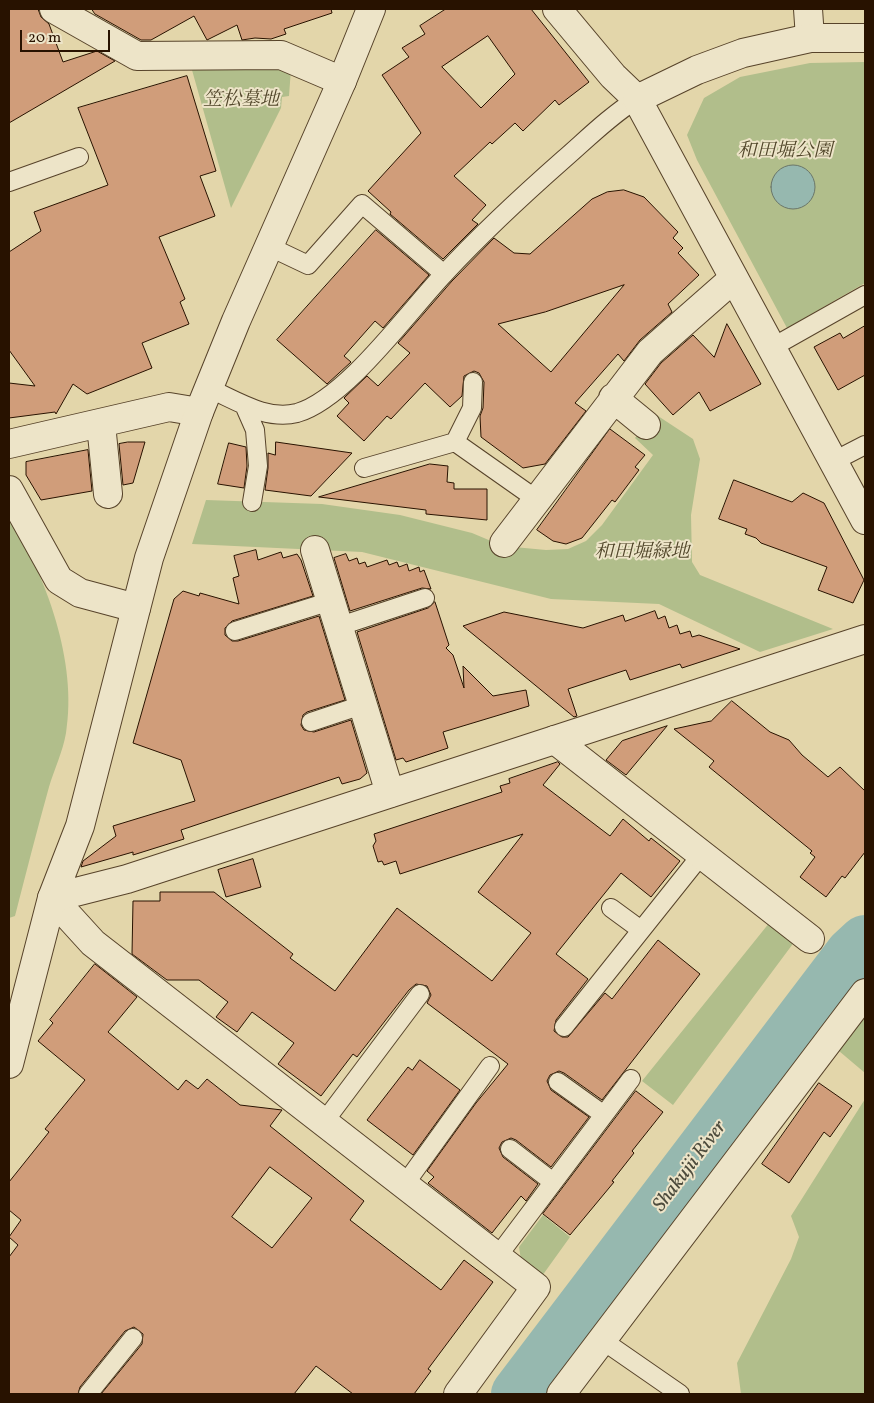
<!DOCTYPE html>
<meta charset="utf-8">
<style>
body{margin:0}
#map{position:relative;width:874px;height:1403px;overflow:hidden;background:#e3d6aa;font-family:Vollkorn,serif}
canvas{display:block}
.frame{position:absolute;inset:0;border:10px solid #281200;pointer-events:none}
.scale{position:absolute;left:20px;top:30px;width:90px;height:22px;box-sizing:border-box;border:2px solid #281200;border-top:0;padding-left:6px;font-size:15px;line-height:18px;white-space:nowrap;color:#281200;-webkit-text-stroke:4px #ede4c8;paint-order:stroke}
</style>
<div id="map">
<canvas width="874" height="1403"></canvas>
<div class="frame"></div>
<div class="scale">20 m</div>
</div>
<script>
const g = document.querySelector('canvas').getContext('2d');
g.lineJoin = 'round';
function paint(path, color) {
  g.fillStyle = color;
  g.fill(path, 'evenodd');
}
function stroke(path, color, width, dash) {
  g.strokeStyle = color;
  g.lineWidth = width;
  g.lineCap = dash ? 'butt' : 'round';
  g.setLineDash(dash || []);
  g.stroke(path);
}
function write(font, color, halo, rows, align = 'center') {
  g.font = font + ' Vollkorn,"Noto Serif JP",serif';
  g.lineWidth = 4;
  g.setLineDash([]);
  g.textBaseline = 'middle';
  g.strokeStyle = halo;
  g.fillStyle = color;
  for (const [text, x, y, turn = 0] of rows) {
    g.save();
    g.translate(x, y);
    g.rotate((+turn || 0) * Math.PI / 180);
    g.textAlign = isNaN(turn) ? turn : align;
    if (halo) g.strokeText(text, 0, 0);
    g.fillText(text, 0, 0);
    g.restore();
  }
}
paint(new Path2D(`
 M865,62V283L787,328L697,160L687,135L704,98L740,77L810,63Z
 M190,63L291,69L289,96L282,97L281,108L231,208Z
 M655,414L693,439L700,459L691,515L692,562L700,575L833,629L760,652L659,604L551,599L362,552L192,544L206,500L322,504L400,515L472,533L503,546L546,550L568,549L586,541L602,525L653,455L635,438Z
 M9,517C46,575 78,663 66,733C63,751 54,770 49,787C37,830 26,873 15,916L9,918Z
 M770,922L795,941L673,1105L642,1081Z
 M865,1017V1073L839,1051Z
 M865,1099V1394H741L737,1363L791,1259L799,1237L791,1216Z
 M543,1215L570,1237L542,1276L521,1260L519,1247Z`), '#b1be8b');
const water = new Path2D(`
 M771 187a22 22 0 1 1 44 0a22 22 0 1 1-44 0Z`);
paint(water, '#96b8af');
stroke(water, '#6a7669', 1);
stroke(new Path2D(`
 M518,1394L852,954L865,942`), '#96b8af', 54);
const building = new Path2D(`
 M9,9H38L41,17L49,24L63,62L97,51L115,61L9,123Z
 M92,9H331L332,13L284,29L286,34L271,39L255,38L242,40L237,25L207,40L194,16L151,40H141L95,14Z
 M446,9H531L589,82L559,105L555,100L523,131L515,123L492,144L490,142L454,176L486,205L472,220L478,224L443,259L390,214L391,212L368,191L421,133L382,75L409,57L402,48L425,34L420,26ZM488,36L515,74L481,108L442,67Z
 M187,76L216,171L200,176L215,216L159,237L185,299L180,302L189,324L142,343L152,368L87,394L73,384L56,414L55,412L9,418V383L35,386L9,350V252L41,231L34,212L108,185L78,108Z
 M624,190L644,197L678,232L673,238L683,248L678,253L699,275L668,304L672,312L640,340L624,361L618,354L575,403L586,411L545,464L523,468L481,437L480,416L483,408L484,382L479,373L474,371L464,376L462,396L450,407L425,383L391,419L387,416L364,441L337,416L349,403L344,398L367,376L378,386L410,353L398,343L452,281L494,238L514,253L530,254L592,199L607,192ZM624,285L551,372L498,324L545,312Z
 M376,230L429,275L383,328L375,321L344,356L351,362L327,384L277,340Z
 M727,324L761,384L710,411L699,392L673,415L645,384L661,363L693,335L714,357Z
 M865,326V375L838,390L814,347L840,333L843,338Z
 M610,429L645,455L635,467L639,470L615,502L612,500L582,538L566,544L553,541L537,530Z
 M128,442H145L133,483L123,485L119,444Z
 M276,442L352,453L311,496L265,490L268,468V453L275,455Z
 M229,443L246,447L247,466L244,488L218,484Z
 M88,450L92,491L41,500L26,475V462Z
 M430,464L448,466L447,482L454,483V489H487V520L426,514V510L319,497Z
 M734,480L792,502L803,493L824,503L864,580L853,603L818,590L827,567L761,543L756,538L745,534L747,529L719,519Z
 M256,550L258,560L281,552L283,558L297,554L301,560L313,596L232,621L225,628V635L232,641H238L319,616L345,700L307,712L303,715L301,725L304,730L314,732L351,720L367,773L360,779L342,784L339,777L181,830L184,839L133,855V852L81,867L83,861L116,836L113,826L195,801L181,760L133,743L174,599L183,591L199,596L200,593L239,604L233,578L239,576L234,556Z
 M346,554L349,561L357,558L359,564L365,562L367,567L387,560L389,565L397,562L399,567L407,564L409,571L419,567L420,572L424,570L431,589L422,588L350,611L334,558Z
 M435,602L449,645L446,648L453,655L464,688L463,666L493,696L526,690L529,706L443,732L448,748L406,762L403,758L396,760L357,632L428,608Z
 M655,611L658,619L665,616L669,628L677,625L680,634L690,631L692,637L699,635L740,649L682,668L680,664L630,680L626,670L568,689L577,716L574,717L463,626L504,612L583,628L623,615L625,621Z
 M732,701L770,732L789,740L802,755L828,777L840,767L865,791V852L845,878L842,876L826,897L800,877L815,857L810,853L812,851L709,767L714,761L674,729L711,721Z
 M667,726L626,775L606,760L622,741Z
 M558,762L560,764L543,785L610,836L623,819L649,841L651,838L680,861L651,897L621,873L556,954L588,979L556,1020L554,1031L562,1037H568L605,993L612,999L658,940L700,974L602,1100L564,1073L559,1071L550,1075L547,1081L551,1090L589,1117L551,1167L516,1140L511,1138L502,1142L499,1148L503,1157L538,1184L526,1201L521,1196L492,1233L428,1183L434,1177L427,1171L476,1103L508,1064L427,1003L431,995L427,986L416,984L409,990L357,1057L353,1054L321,1096L278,1064L294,1043L252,1012L237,1032L216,1017L228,1002L199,980H167L132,954L133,901H160V892H214L293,954L290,958L335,991L397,908L492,981L531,933L478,892L523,834L400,874L396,861L384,865L382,861L378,862L373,846L376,841L374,834L502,792L500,786L510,783L509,779Z
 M253,859L261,887L226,897L218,870Z
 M95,964L137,997L108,1032L178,1090L186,1080L198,1089L207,1079L240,1105L282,1110L270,1126L364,1201L350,1220L441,1290L464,1260L493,1282L428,1369L431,1371L414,1394H353L316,1366L294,1394H101L142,1344L143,1334L134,1327L125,1331L80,1387L78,1394H9V1257L18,1245L9,1237L21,1220L9,1210V1182L49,1132L45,1129L85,1080L38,1041L53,1023L50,1020ZM270,1167L312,1198L272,1248L232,1217Z
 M420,1060L460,1090L413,1155L367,1120L408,1067L412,1070Z
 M819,1083L852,1106L830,1137L824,1132L789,1183L762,1164Z
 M636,1091L663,1112L632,1151L634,1153L612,1181L614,1182L570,1235L543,1214Z`);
paint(building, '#d09d7a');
stroke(building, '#281200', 1);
const service = new Path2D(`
 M9,182L79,157
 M268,246L308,265L362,204L444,274
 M771,348L865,295
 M208,388C236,400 266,421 297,413C346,399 408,312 444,274C482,233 522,196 564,159C588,138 610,116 637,99
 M244,405L255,430L258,466L252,502
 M455,442L472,408L473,382
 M834,461L865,445
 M364,468L455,442L536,499
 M337,627L425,598
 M235,631L331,601
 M311,722L362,705
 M611,908L641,930
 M564,1027L702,854
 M558,1082L604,1115
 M324,1122L420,994
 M510,1149L553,1182
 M405,1184L490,1066
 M497,1257L631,1079
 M602,1340L680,1394
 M88,1394L133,1338`);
const minor = new Path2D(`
 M54,9L137,56L281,55L342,81
 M557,9L613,76L637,99
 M808,9L810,38
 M613,398L646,425
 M101,424L108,494
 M9,444L169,407L199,412
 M9,490L59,580L80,593L136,608
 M504,543L650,352L733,279
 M315,550L390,793
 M555,740L810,939
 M52,898L93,943L536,1287L458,1394
 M561,1394L865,993`);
const tertiary = new Path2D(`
 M865,38H810L743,53L697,70L637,99L865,520
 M52,898L127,879L865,639
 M9,1064L52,898L80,826L149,558L199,412L236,321L342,81L371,9`);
stroke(service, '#57432a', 20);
stroke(minor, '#57432a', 30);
stroke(tertiary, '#57432a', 30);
stroke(service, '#ede4c8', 18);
stroke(minor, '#ede4c8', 28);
stroke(tertiary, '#ede4c8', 28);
write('italic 19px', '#51462a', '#ede4c8', [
 ["笠松墓地",241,102],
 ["和田堀公園",785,153],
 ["和田堀緑地",642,554]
]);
write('italic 20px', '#4e4c3d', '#ede4c8', [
 ["Shakujii River",691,1167,-53]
]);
</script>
